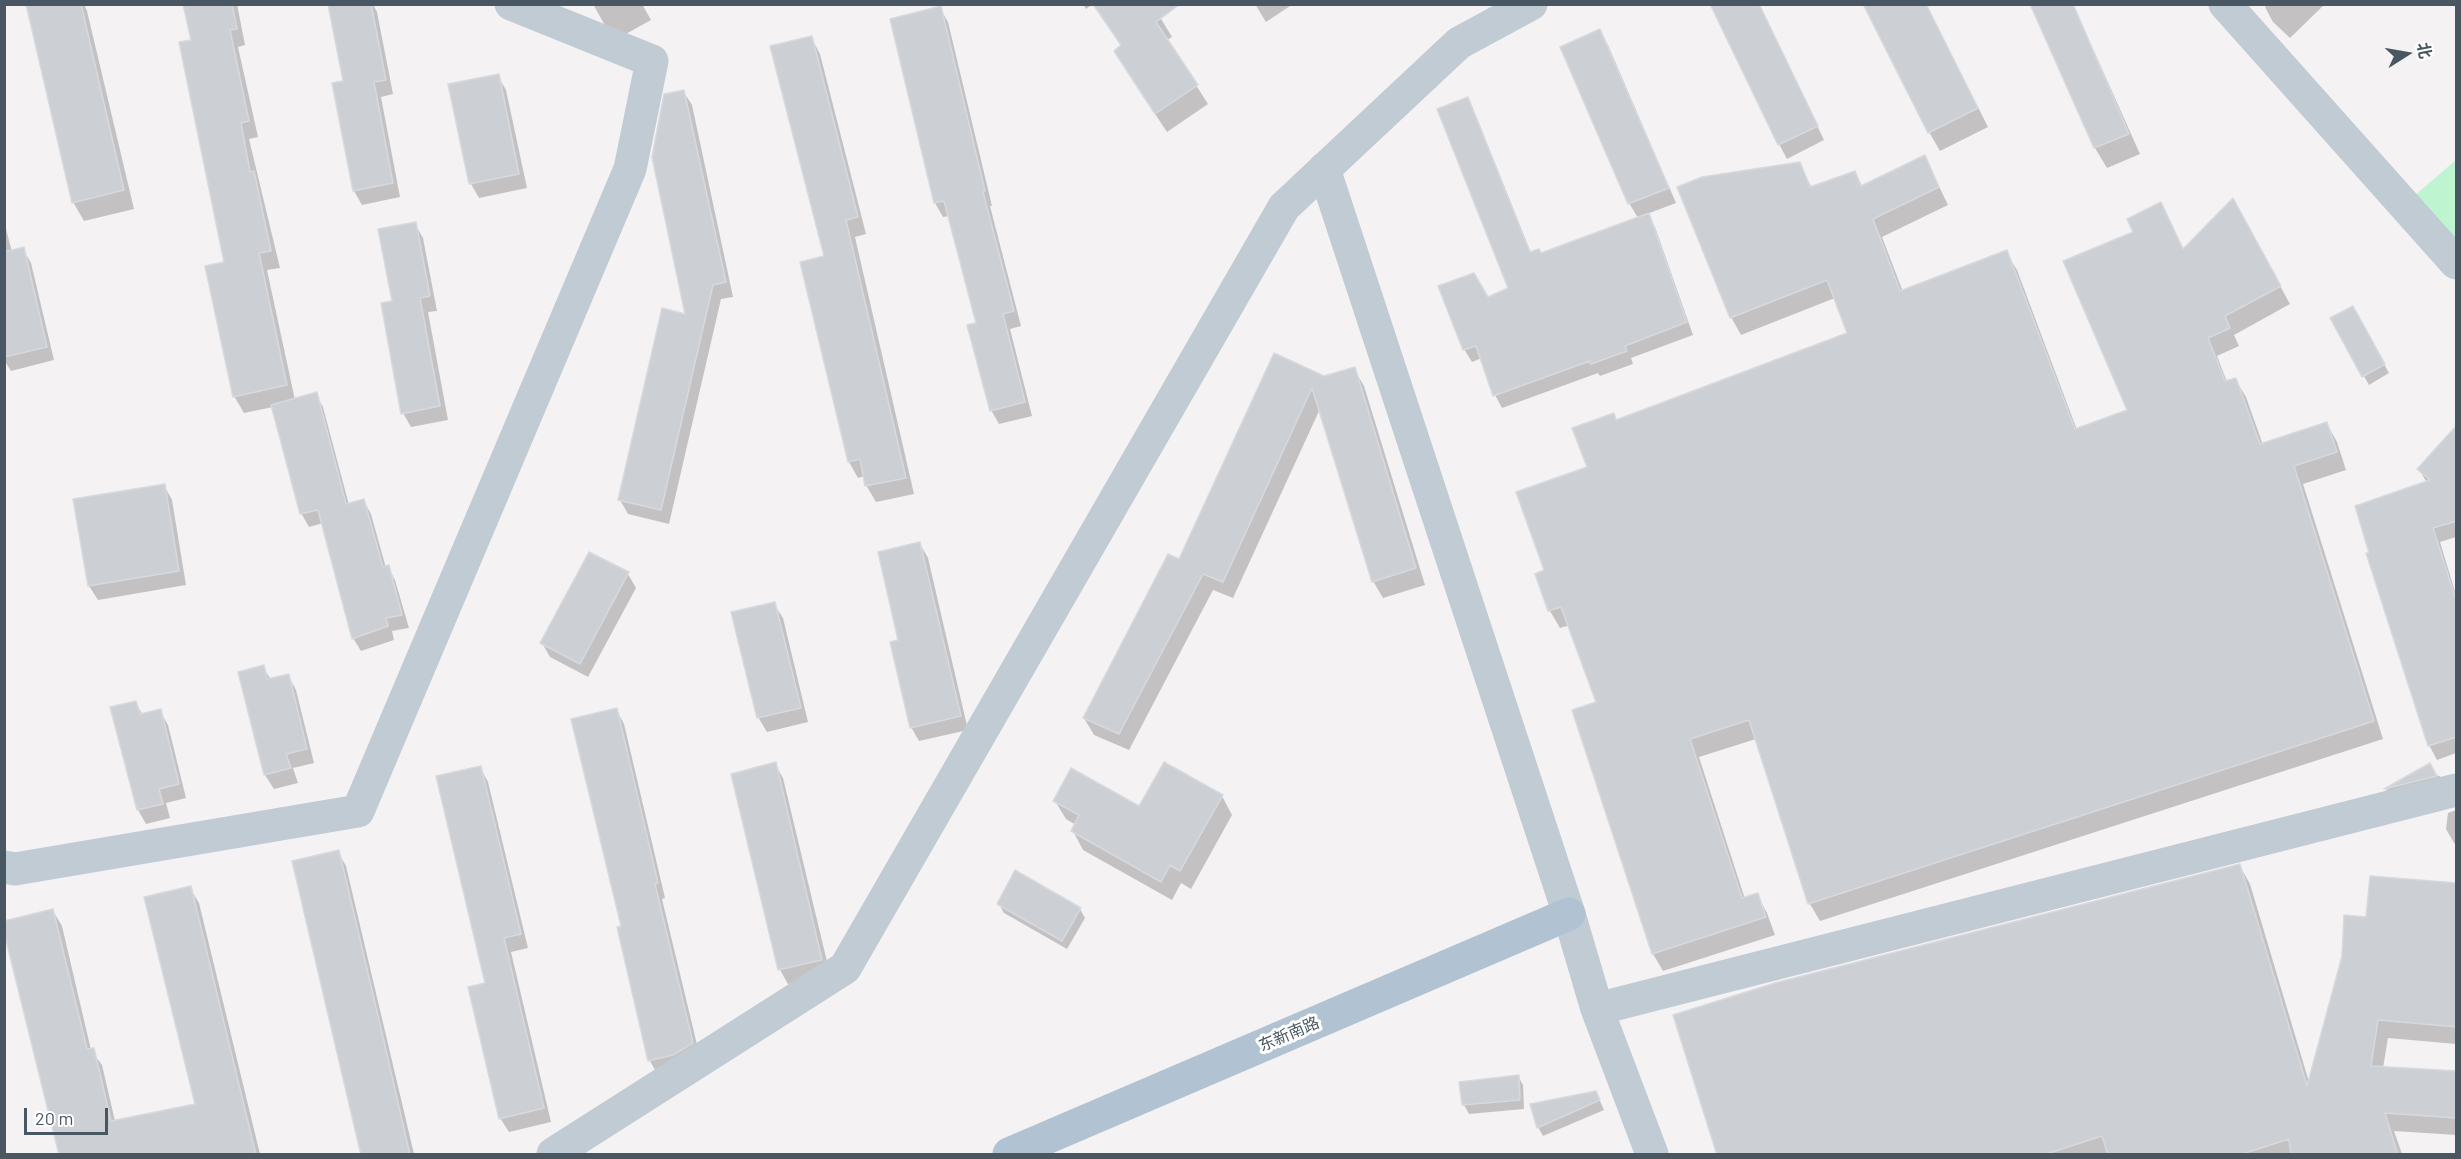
<!DOCTYPE html>
<meta charset="utf-8">
<style>
body{margin:0}
#map{position:relative;width:2461px;height:1159px;overflow:hidden;background:#f5f2f3;font-family:Barlow,"Noto Sans SC",sans-serif}
canvas{display:block}
.frame{position:absolute;inset:0;border:6px solid #485762;pointer-events:none}
.north{position:absolute;left:2377px;top:24px;width:60px;height:60px;-webkit-text-stroke:4px #fff;paint-order:stroke;rotate:79deg;font-size:16px;font-weight:700;line-height:24px;text-align:center;color:#485762}
.north::after{content:'';display:block;margin:auto;width:21px;height:27px;background:#485762;clip-path:polygon(50% 0,100% 100%,50% 72%,0 100%)}
.scale{position:absolute;left:24px;top:1108px;width:84px;height:27px;box-sizing:border-box;border:3px solid #485762;border-top:0;padding-left:8px;font-size:18px;line-height:21px;white-space:nowrap;color:#485762;-webkit-text-stroke:4px #fff;paint-order:stroke}
</style>
<div id="map">
<canvas width="2461" height="1159"></canvas>
<div class="frame"></div>
<div class="north">北</div>
<div class="scale">20 m</div>
</div>
<script>
const g = document.querySelector('canvas').getContext('2d');
g.lineJoin = 'round';
function paint(path, color) {
  g.fillStyle = color;
  g.fill(path, 'evenodd');
}
function stroke(path, color, width, dash) {
  g.strokeStyle = color;
  g.lineWidth = width;
  g.lineCap = dash ? 'butt' : 'round';
  g.setLineDash(dash || []);
  g.stroke(path);
}
function write(font, color, halo, rows, align = 'center') {
  g.font = font + ' Barlow,"Noto Sans SC",sans-serif';
  g.lineWidth = 6;
  g.setLineDash([]);
  g.textBaseline = 'middle';
  g.strokeStyle = halo;
  g.fillStyle = color;
  for (const [text, x, y, turn = 0] of rows) {
    g.save();
    g.translate(x, y);
    g.rotate((+turn || 0) * Math.PI / 180);
    g.textAlign = isNaN(turn) ? turn : align;
    if (halo) g.strokeText(text, 0, 0);
    g.fillText(text, 0, 0);
    g.restore();
  }
}
paint(new Path2D(`
 M2456,160V273L2400,208Z`), '#bff4d1');
paint(new Path2D(`
 M27,4H84L87,11L134,209L84,221L73,202Z
 M185,4H237L245,45L238,47L258,137L249,139L280,268L267,270L295,400L316,394L323,407L349,505L364,501L371,514L386,568L388,567L395,580L409,628L392,631L394,640L361,651L353,638L323,523L309,527L301,513L273,407L244,413L234,396L226,263L193,41Z
 M373,4L377,12L393,94L381,97L400,197L362,205L354,191L344,82L330,5Z
 M593,4H642L651,20L615,40L612,38Z
 M1083,4H1093L1086,9Z
 M1093,4H1152L1172,37L1167,40L1208,104L1167,132L1126,70L1115,51L1122,47Z
 M1255,4H1293L1266,22Z
 M1759,4L1824,140L1787,159L1779,144Z
 M1926,4L1988,127L1940,151L1929,132Z
 M2033,4H2073L2140,154L2107,168L2095,148Z
 M2268,4H2325L2290,38L2273,22L2265,7Z
 M940,8L948,22L992,206H990L1021,326L1010,329L1032,416L999,424L991,410L978,324L950,216L943,217L935,203L892,20Z
 M1600,31L1608,45L1676,203L1647,214L1655,227L1693,335L1631,358L1633,364L1600,376L1598,373L1502,408L1495,395L1482,358L1472,362L1464,349L1488,299L1510,289L1467,99L1474,111L1531,253L1541,254L1638,218L1629,203Z
 M811,37L820,54L866,234L855,237L914,494L876,502L866,485L865,476L858,478L849,462L826,257Z
 M498,76L506,90L527,188L479,198L471,184Z
 M683,91L692,105L733,297L721,299L669,524L628,514L620,500L687,316Z
 M1925,157L1948,205L1882,237L1903,292L2006,252L2017,270L2077,430L2129,411L2135,233L2161,204L2184,250L2243,218L2290,304L2234,335L2239,346L2217,356L2227,382L2235,379L2246,397L2263,445L2327,424L2337,442L2346,470L2303,484L2383,739L1820,921L1810,904L1756,739L1699,757L1745,899L1757,895L1767,913L1775,935L1663,971L1653,954L1598,703L1570,625L1560,628L1550,611L1537,574L1546,571L1613,414L1617,421L1849,334L1835,298L1741,335L1731,317L1799,163L1812,188L1855,173L1863,187Z
 M4,221L12,252L23,249L31,263L54,360L11,371L4,360Z
 M415,224L423,238L437,311L428,312L448,420L411,427L403,413L393,302Z
 M2352,308L2389,373L2369,385L2332,319Z
 M1274,355L1324,378L1354,369L1364,386L1425,585L1383,598L1373,581L1320,409L1233,598L1213,590L1129,750L1094,735L1084,718L1179,561Z
 M2456,435V537L2440,542L2456,595V753L2437,760L2429,745L2427,483L2419,469Z
 M164,485L172,500L186,585L98,600L89,586L75,500Z
 M920,544L928,558L968,730L919,741L911,727L899,641Z
 M628,574L636,588L588,677L550,657L542,643Z
 M774,604L783,618L808,722L767,732L758,717Z
 M263,667L271,680L288,675L296,690L314,763L293,768L298,783L274,789L265,775Z
 M135,702L143,715L160,711L168,725L186,798L166,803L170,818L146,824L138,810L112,708Z
 M616,709L624,724L665,898L662,899L700,1057L658,1075L650,1061L623,928Z
 M775,764L783,778L830,974L788,984L780,970L733,775Z
 M480,767L488,782L528,948L511,952L551,1122L509,1132L500,1118L487,984Z
 M2415,773L2440,776L2444,784L2391,798L2386,790Z
 M1222,796L1232,815L1191,889L1181,883L1172,900L1083,850L1073,831L1076,825L1066,819L1055,801L1140,808Z
 M2456,810V844L2454,843L2446,829L2448,813Z
 M338,852L346,866L414,1154H363Z
 M2240,866L2250,884L2309,1082L2368,918L2456,884V1044L2388,1038L2383,1068L2456,1073V1135L2394,1131L2402,1154H1718Z
 M190,888L199,903L260,1154H60L53,911L62,926L91,1050L102,1065L115,1121L197,1106Z
 M999,904L1080,909L1085,918L1067,949L1004,913Z
 M1518,1076L1523,1085L1524,1109L1469,1114L1464,1105Z
 M1596,1092L1604,1110L1543,1136L1538,1127Z`), '#0003');
const building = new Path2D(`
 M26,4H81L124,190L72,203Z
 M183,4H232L237,29L230,30L249,121L241,123L250,172L254,171L271,251L259,253L287,385L233,397L205,266L224,262L179,42L191,40Z
 M328,4H371L386,80L374,82L393,183L353,191L332,83L343,81Z
 M1093,4H1180L1156,22L1198,85L1155,114L1114,51L1121,45Z
 M1710,4H1759L1818,126L1778,145Z
 M1863,4H1926L1978,108L1928,133Z
 M2030,4H2073L2129,134L2094,148Z
 M941,6L985,191L983,192L1014,311L1003,314L1025,402L990,411L967,325L976,323L944,201L934,203L890,19Z
 M1600,29L1669,188L1628,204L1560,47Z
 M812,36L858,217L846,220L906,478L865,486L860,459L848,462L800,262L824,256L770,46Z
 M499,74L519,174L469,184L448,84Z
 M684,90L726,282L713,285L661,510L618,500L662,308L685,314L652,157L664,94Z
 M1468,97L1530,252L1539,249L1541,253L1649,213L1687,322L1625,346L1627,351L1591,364L1590,361L1493,396L1476,346L1463,350L1438,286L1474,273L1488,297L1508,288L1437,109Z
 M1925,155L1939,187L1873,219L1900,291L2007,250L2075,429L2127,410L2063,261L2133,232L2127,219L2161,202L2183,249L2233,198L2281,286L2225,316L2230,328L2208,338L2225,381L2236,378L2260,444L2327,422L2337,452L2294,466L2374,721L1808,904L1749,720L1690,739L1742,898L1758,893L1766,917L1652,954L1572,710L1596,702L1561,607L1548,611L1535,574L1544,570L1516,492L1587,467L1572,428L1614,413L1616,420L1847,333L1827,280L1730,318L1677,187L1702,177L1800,162L1810,187L1855,171L1861,186Z
 M416,222L430,296L420,298L440,406L401,414L381,303L392,301L378,229Z
 M24,247L47,347L4,357V252Z
 M2353,306L2385,364L2362,377L2330,318Z
 M1274,353L1324,376L1355,367L1416,568L1372,582L1312,388L1223,582L1203,574L1119,734L1083,718L1168,554L1179,559Z
 M317,392L346,504L364,499L383,567L389,565L402,615L386,618L388,626L352,639L318,510L300,514L271,405Z
 M2457,425V521L2433,528L2457,603V737L2428,746L2366,553H2369L2355,506L2430,480L2417,469Z
 M165,484L179,571L88,586L73,499Z
 M920,542L961,716L910,728L890,642L898,640L878,552Z
 M589,552L629,572L580,664L540,643Z
 M775,602L801,708L757,718L731,612Z
 M264,665L267,679L289,674L307,749L286,754L291,768L264,775L238,672Z
 M136,701L140,714L161,709L179,784L159,789L163,804L137,810L110,707Z
 M617,708L658,883L655,884L693,1043L673,1055L648,1061L617,927L621,926L571,719Z
 M776,762L822,960L778,970L731,774Z
 M1164,762L1223,795L1180,871L1170,865L1161,882L1071,831L1079,815L1053,801L1071,768L1139,806Z
 M2430,763L2437,776L2384,789Z
 M481,766L521,934L504,938L544,1108L499,1119L468,987L485,983L436,776Z
 M339,850L383,1037L410,1155H361L292,861Z
 M2240,864L2307,1086L2342,956L2344,915L2366,917L2370,876L2457,883V1027L2378,1020L2371,1066L2457,1071V1118L2385,1113L2398,1155H2291L2289,1139L2239,1155H2108L2102,1136L2043,1155H1717L1673,1015L1775,983Z
 M1015,870L1081,908L1062,941L997,904Z
 M191,886L256,1155H59L4,932V921L53,909L87,1049L94,1048L111,1121L195,1104L144,897Z
 M1519,1075L1520,1100L1462,1105L1459,1082Z
 M1596,1091L1600,1100L1537,1128L1530,1104Z`);
paint(building, '#ccd0d5');
stroke(building, '#d6d9de', 1.5);
stroke(new Path2D(`
 M2225,4L2456,263
 M1324,169L1569,914L1597,1009
 M4,867L15,869L358,811L630,169L652,61L511,4
 M553,1154L845,968L1284,207L1459,43L1531,4
 M1652,1154L1597,1009L2456,790`), '#c0cbd3', 33);
stroke(new Path2D(`
 M1009,1154L1569,914`), '#b1c3d3', 33);
write('16px', '#485762', '#fff', [
 ["东新南路",1289,1034,-23]
]);
</script>
